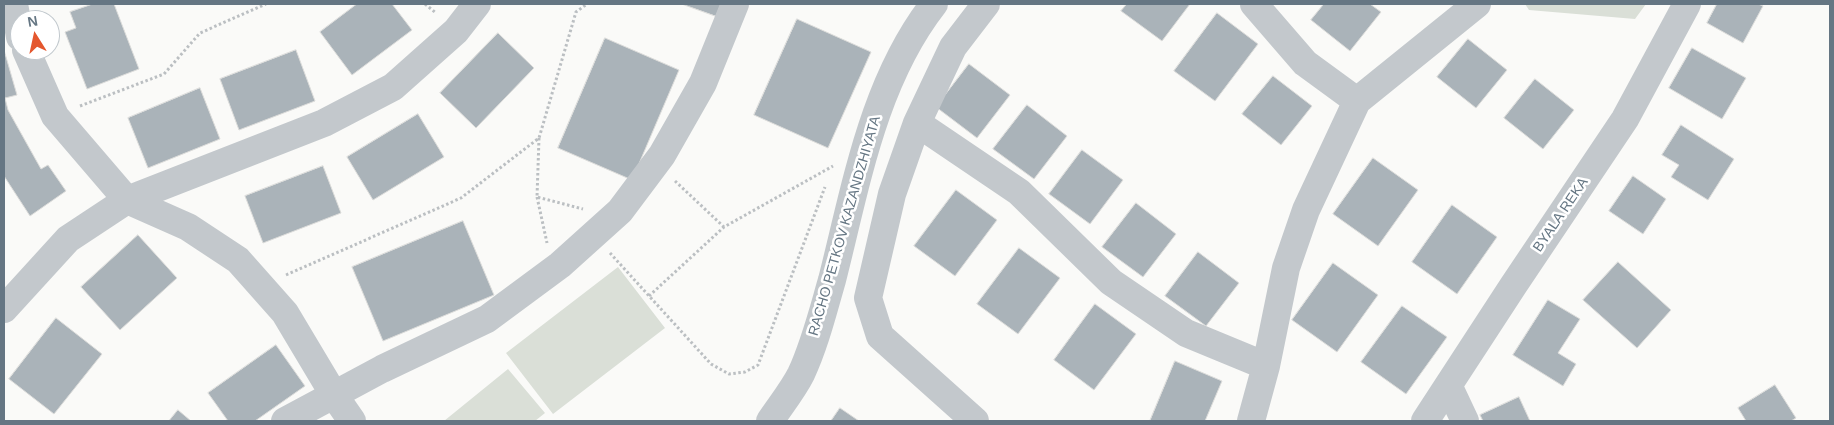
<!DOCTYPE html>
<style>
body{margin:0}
#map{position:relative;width:1834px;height:425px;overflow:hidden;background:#fafaf8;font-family:Helvetica,sans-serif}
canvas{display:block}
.frame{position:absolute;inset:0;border:5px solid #657683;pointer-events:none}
.north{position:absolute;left:10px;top:10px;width:50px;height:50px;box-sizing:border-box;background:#fff;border:1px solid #c1c8cd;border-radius:50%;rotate:350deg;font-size:14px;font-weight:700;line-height:20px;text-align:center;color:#657683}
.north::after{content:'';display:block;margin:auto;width:18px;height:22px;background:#e4572e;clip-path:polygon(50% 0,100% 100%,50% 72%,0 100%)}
</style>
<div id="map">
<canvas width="1834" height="425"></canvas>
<div class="frame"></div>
<div class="north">N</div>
</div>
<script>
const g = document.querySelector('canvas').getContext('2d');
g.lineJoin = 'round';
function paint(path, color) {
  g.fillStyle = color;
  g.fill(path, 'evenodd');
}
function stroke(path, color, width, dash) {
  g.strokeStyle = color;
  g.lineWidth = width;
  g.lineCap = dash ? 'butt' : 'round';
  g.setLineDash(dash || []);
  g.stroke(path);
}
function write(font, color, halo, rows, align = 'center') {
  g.font = font + ' Helvetica,sans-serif';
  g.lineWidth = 5;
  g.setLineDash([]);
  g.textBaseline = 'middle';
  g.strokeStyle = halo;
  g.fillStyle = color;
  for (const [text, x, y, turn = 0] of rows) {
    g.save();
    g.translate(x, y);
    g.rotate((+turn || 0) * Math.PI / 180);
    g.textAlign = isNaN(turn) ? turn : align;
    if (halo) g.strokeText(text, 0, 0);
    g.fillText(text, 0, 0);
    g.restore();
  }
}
paint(new Path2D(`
 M1525,4H1646L1635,19L1529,10Z
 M618,267L665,328L553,414L506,353Z
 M508,369L545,413L535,421H444Z`), '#dadfd7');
const building = new Path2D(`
 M93,4H114L139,69L87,89L65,32L76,28L70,12Z
 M357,4H392L412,30L352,75L320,32Z
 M682,4H721L716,16Z
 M1127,4H1190L1162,41L1121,11Z
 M1324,4H1370L1381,12L1350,51L1311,20Z
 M1717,4H1758L1763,6L1743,43L1707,23Z
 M1217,13L1258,44L1215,101L1174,71Z
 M797,19L871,52L828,148L754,115Z
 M498,33L534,68L476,128L440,93Z
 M605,38L679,70L632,180L558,148Z
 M1468,39L1507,70L1476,108L1437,77Z
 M1692,48L1746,78L1722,119L1669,88Z
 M4,50L17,95L5,98L8,110L41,169L48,165L66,191L30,216L4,176Z
 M296,50L315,101L239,130L220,79Z
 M969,64L1010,95L977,138L936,107Z
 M1273,76L1312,106L1281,145L1242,114Z
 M1535,79L1574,110L1543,149L1504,118Z
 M200,88L220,139L148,168L128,118Z
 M1027,105L1067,136L1034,179L993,149Z
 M418,114L444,157L373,200L347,157Z
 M1681,125L1734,159L1708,200L1671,177L1679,165L1662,155Z
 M1082,150L1123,180L1090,224L1049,194Z
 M1373,158L1418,190L1378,246L1333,214Z
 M323,166L341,213L263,243L245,196Z
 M1633,176L1666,199L1643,234L1609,211Z
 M956,190L997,220L955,276L914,246Z
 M1136,203L1176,234L1143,277L1102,247Z
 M1452,205L1497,237L1457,294L1412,262Z
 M463,221L494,295L383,341L352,267Z
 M138,235L177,278L120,330L81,287Z
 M1019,248L1060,278L1018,334L977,304Z
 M1198,252L1239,283L1206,326L1165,296Z
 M1618,262L1671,310L1637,348L1583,300Z
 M1333,263L1378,295L1337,352L1292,320Z
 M1548,300L1580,319L1558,353L1576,364L1563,386L1513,355Z
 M1095,304L1136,334L1094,390L1054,360Z
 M1402,306L1447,337L1406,394L1361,362Z
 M56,318L102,354L54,414L9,379Z
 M276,345L305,386L255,421H228L208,393Z
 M1175,361L1222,381L1205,421H1150Z
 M1775,385L1796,418L1791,421H1746L1738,408Z
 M1519,397L1530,421H1483L1480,415Z
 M840,408L859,421H831Z
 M178,410L191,421H169Z`);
paint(building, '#aab3b9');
stroke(building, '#dcdcda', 1);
stroke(new Path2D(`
 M425,4L436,13
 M80,106L164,74L200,33L266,4
 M539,138L537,197L583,209
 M675,181L724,227
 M537,197L547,243
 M610,253L711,364L729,374L745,372L758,365L825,187
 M286,275L461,198L539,138L576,12L587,4
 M649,296L724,227L833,166`), '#bbbfc2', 3, [2.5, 2.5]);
stroke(new Path2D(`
 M14,4L20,37
 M1254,4L1305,63L1357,101
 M26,50L55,116L127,200L188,227L238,260L285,313L334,395L352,421
 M917,123L1019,192L1111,282L1186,333L1266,366
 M4,309L68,239L127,200L324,123L393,87L456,31L477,4
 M1449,387L1465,421
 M285,421L382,369L487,319L560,265L620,211L662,155L703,83L735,4
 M770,421C780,406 793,390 801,374C815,344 823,311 832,280C856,186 873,82 934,4
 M975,421L880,336L868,298L892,194L917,123L953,47L986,4
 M1251,421L1266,366L1286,268L1306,210L1357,101L1477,4
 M1425,421L1513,286L1625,119L1687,4`), '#c3c8cc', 28);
write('14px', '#657683', '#fff', [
 ["BYALA REKA",1561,215,-56],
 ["RACHO PETKOV KAZANDZHIYATA",845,226,-74]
]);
</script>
